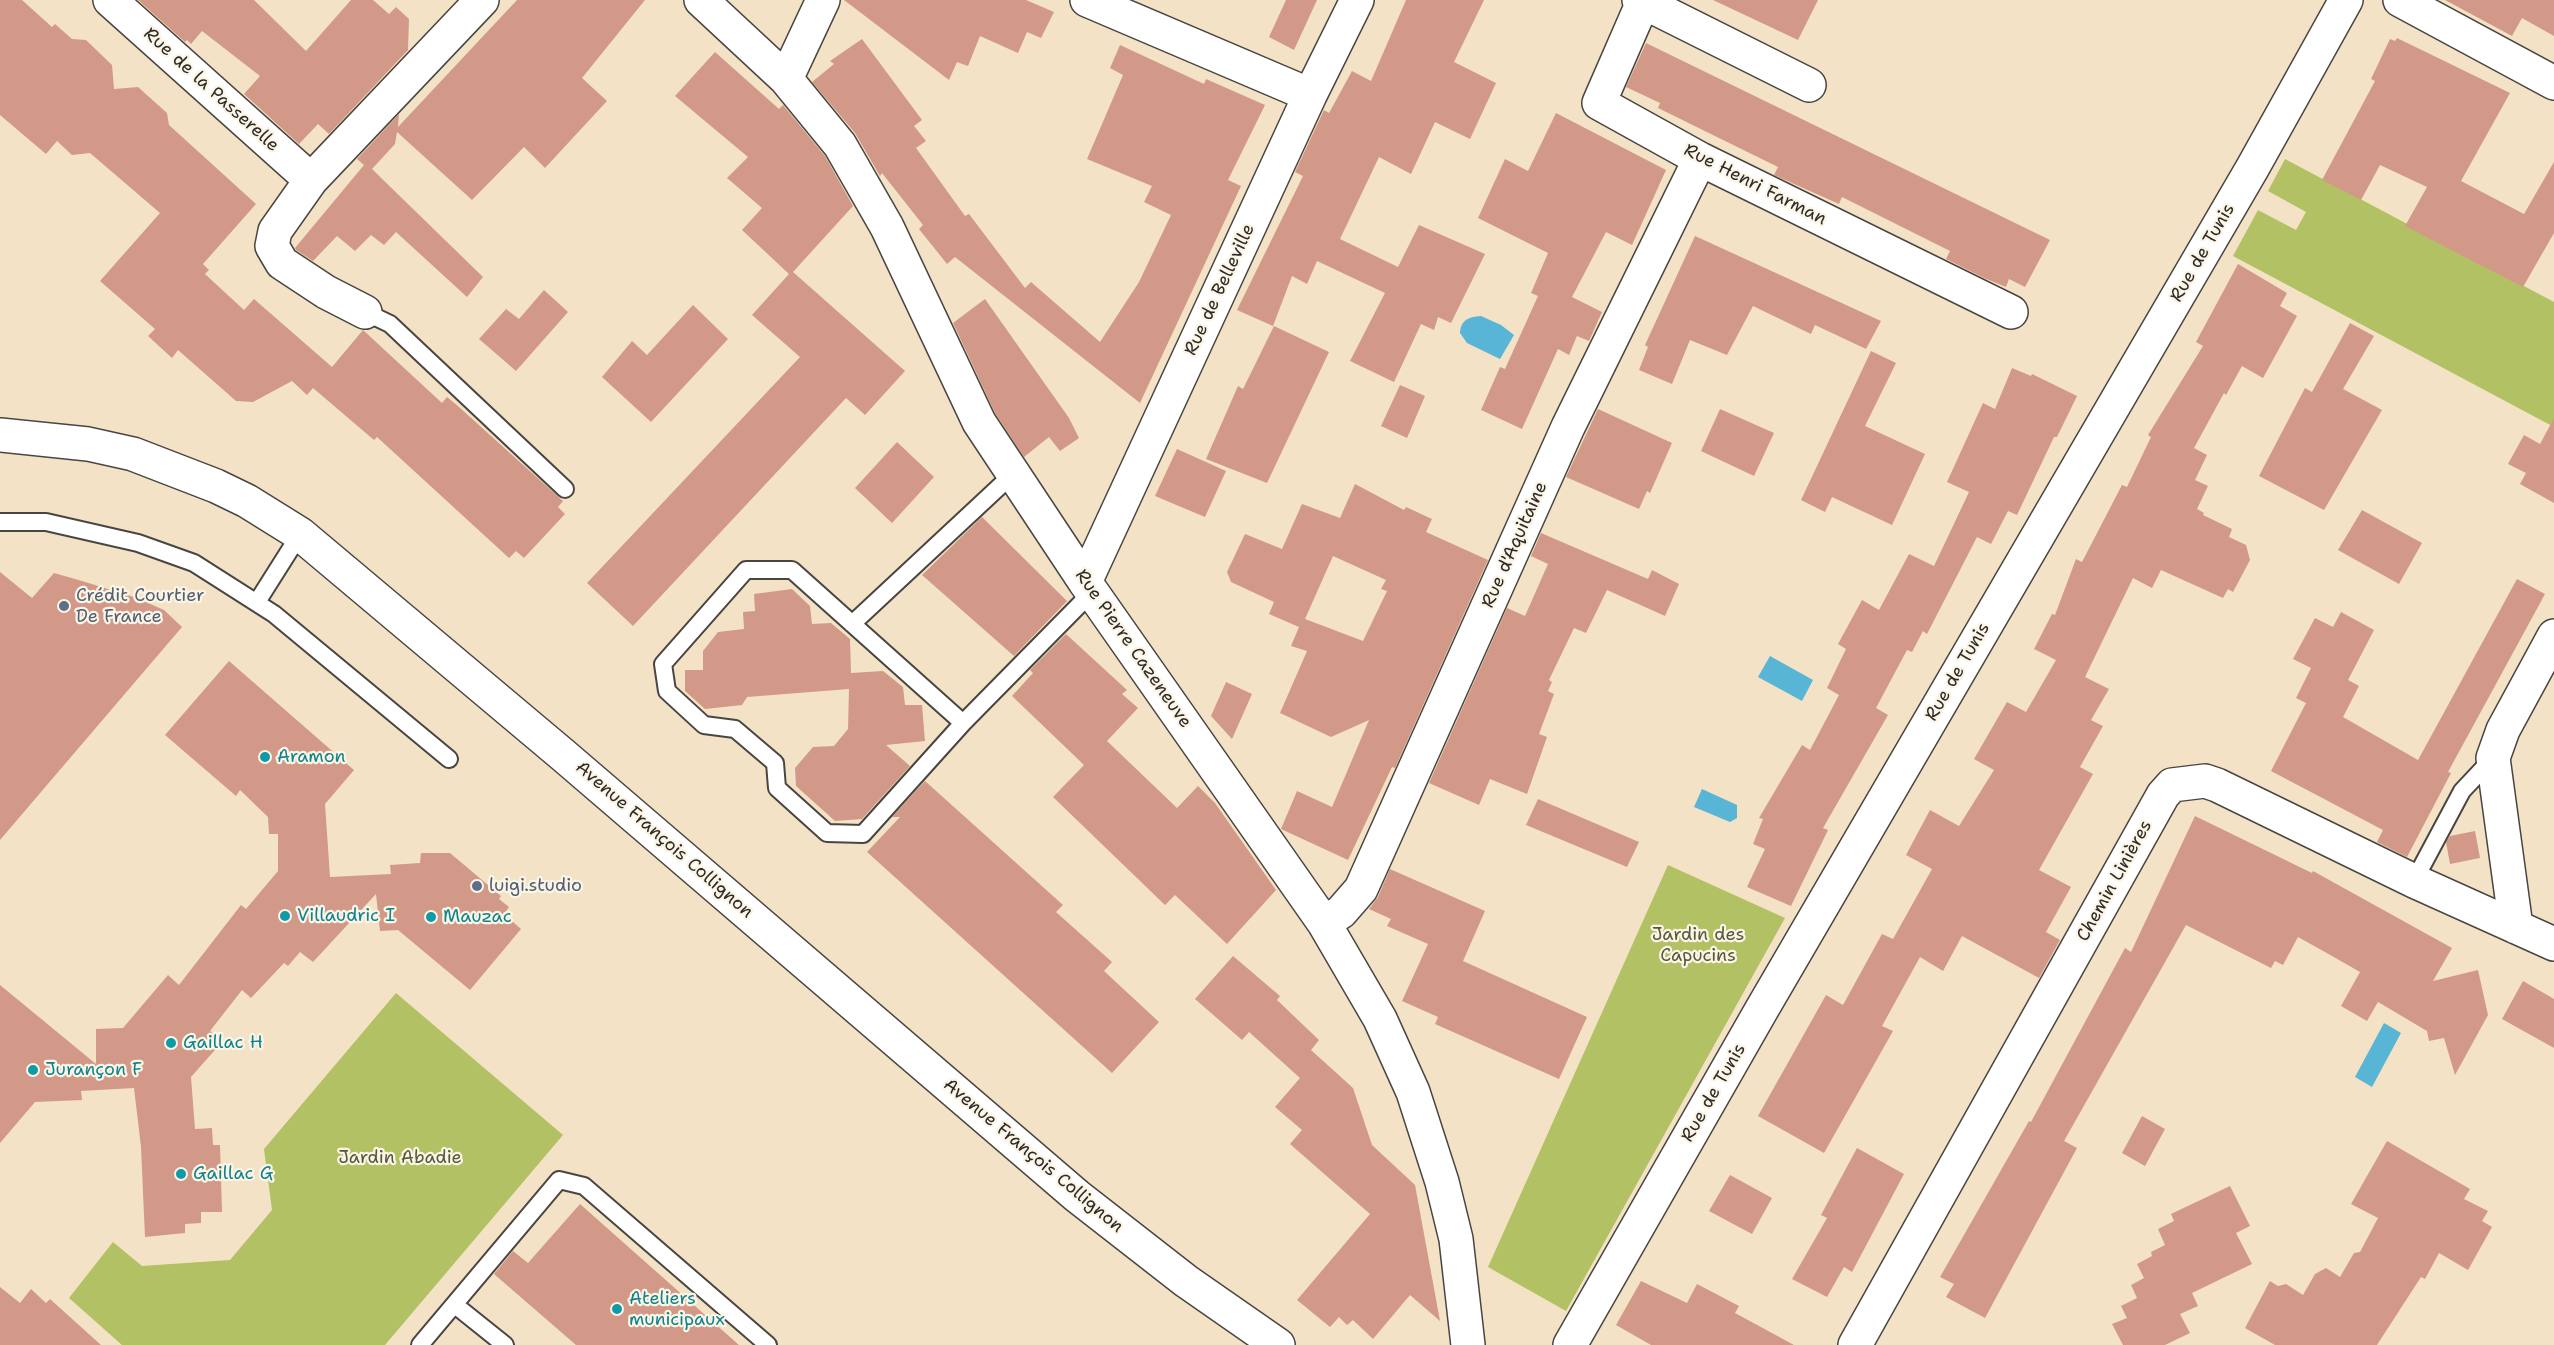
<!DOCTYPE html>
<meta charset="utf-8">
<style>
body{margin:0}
canvas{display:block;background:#f3e2c5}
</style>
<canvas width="2554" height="1345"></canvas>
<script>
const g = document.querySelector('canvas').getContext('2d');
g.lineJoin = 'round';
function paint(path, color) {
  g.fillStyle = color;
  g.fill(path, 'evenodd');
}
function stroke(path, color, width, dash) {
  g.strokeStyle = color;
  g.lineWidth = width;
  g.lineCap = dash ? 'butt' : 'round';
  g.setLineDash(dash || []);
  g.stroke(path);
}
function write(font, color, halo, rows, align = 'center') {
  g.font = font + ' "Shantell Sans",sans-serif';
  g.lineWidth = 4.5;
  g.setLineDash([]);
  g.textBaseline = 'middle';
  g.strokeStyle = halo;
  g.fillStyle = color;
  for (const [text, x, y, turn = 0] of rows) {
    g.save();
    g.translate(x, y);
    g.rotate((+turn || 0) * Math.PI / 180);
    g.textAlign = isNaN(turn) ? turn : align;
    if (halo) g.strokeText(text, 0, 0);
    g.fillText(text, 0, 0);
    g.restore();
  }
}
paint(new Path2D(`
 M2285,159L2554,302V427L2233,256L2258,210L2296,230L2306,212L2268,191Z
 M1668,865L1785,918L1566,1311L1488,1267Z
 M396,993L563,1135L385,1345H122L69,1298L113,1242L142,1266L230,1260L272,1210L264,1149Z`), '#b2c163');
paint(new Path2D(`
 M1481,316L1501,325L1514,335L1500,359L1467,343L1460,333C1461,320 1468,317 1481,316Z
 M1770,656L1813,680L1802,701L1758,677Z
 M1702,789L1737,805V818L1730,822L1694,807Z
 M2384,1023L2401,1033L2372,1087L2355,1077Z`), '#58b5d6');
paint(new Path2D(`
 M0,0H22L52,27L55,24L72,39L86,40L112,65L114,89L138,87L167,113L169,125L256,204L203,264L209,270L205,274L244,310L254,299L332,367L363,330L442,403L447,397L459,407L563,501L558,507L565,514L524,558L516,551L509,558L377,437L374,440L313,388L307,395L292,381L253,402L236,401L178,350L172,358L148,336L155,329L100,281L160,213L90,153L72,155L57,141L46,154L0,115Z
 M138,0H254L306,51L351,0H373L389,14L396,7L409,19L408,50L329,134L318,124L299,144L244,94L260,76L202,31L191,44L187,40L185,42Z
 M517,0H645L582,78L607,101L545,168L524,147L472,200L397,132L395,144L372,169L483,277L467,297L396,232L384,245L371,235L355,251L337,236L313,261L296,250L295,248L364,165L357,159L399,114L398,127Z
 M844,0H1026L1054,12L1041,38L1027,32L1018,53L980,36L968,66L957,62L949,80Z
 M1286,0H1317L1294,50L1269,37Z
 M1406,0H1484L1454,62L1496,83L1470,139L1435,122L1411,174L1379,157L1340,239L1398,267L1419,225L1485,254L1451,323L1438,317L1434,330L1421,324L1394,382L1350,361L1385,293L1317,261L1307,284L1292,276L1273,326L1237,310L1303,176L1295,172L1324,110L1329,113L1352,71L1371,81Z
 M1713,0H1818L1798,40Z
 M2445,0H2554V36L2522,18L2512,36Z
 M2397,38L2510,93L2461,181L2524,214L2554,162V233L2523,287L2405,226L2427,187L2380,165L2361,200L2322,180L2375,81L2371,79L2390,39L2395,41Z
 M862,39L922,120L914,126L926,141L916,148L965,216L969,214L1025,288L1031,282L1100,342L1139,282L1171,215L1144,202L1152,186L1087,159L1123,75L1110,68L1120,45L1204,84L1206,79L1265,105L1228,180L1241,186L1140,403L955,257L947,264L919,229L923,225L882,173L880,176L855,133L812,82L834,64L830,61Z
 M1646,43L2050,240L2025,287L2009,279L2006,287L1984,278L1946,259L1950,251L1842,197L1839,204L1774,175L1778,167L1658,108L1660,103L1626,87Z
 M715,52L779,109L783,105L825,156L853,206L793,272L905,371L865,415L846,398L633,626L587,583L800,357L752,315L789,274L742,230L762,208L727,178L748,157L675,96Z
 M1556,113L1666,170L1632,245L1606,232L1572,297L1602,312L1589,341L1577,336L1569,355L1558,349L1522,429L1481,410L1500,367L1505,369L1538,296L1531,293L1548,253L1478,218L1505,159L1528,171Z
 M1695,236L1881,321L1866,349L1815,325L1811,334L1753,306L1727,355L1690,340L1672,384L1639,370L1648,347L1645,345Z
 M2238,264L2287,293L2280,306L2297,316L2263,378L2242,366L2226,395L2224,393L2194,448L2207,455L2195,480L2208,486L2197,509L2204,513L2203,515L2232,529L2229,537L2246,545L2250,560L2233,592L2228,589L2223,598L2161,570L2152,588L2133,578L2085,677L2109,689L2091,720L2103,726L2080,767L2093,774L2039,870L2071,887L2046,932L2060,940L2039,978L1962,936L1943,971L1920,957L1882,1026L1893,1031L1824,1153L1758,1116L1826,995L1843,1005L1882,934L1893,939L1932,869L1906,855L1930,810L1959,826L1994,770L1974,759L2007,702L2026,712L2056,660L2034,649L2052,614L2055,615L2076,559L2082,562L2122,485L2127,487L2151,437L2148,435L2203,346L2196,342Z
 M544,290L568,312L516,371L479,339L506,309L519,319Z
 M985,299L1069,418L1079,438L1060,451L1049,437L1024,457L995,413L953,323Z
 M693,305L728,339L651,422L602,377L632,341L647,355Z
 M2350,323L2374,336L2343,389L2382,410L2324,510L2259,476L2305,388L2312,392Z
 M1274,326L1329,352L1267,483L1206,459L1238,386L1243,389Z
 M1871,351L1896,363L1865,426L1925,454L1892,525L1832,497L1825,512L1801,500Z
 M2012,368L2031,376L2032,374L2077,396L2057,437H2054L2017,515L2008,511L1991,544L1977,537L1927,634L1923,631L1912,652L1907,650L1876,708L1888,715L1823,828L1828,830L1791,906L1747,887L1765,849L1753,844L1763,819L1759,818L1802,745L1810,750L1839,695L1827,688L1846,649L1838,644L1862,600L1879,610L1909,554L1934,566L1969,492L1947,482L1983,403L1995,409Z
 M1400,385L1425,396L1407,438L1381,426Z
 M1598,409L1672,443L1650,493L1647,491L1639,509L1566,477Z
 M1720,409L1774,433L1754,476L1701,451Z
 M2554,418V503L2520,484L2526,473L2508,464L2524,435L2540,444Z
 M897,442L934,477L892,523L855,488Z
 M1177,449L1226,471L1205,517L1155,496Z
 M1355,484L1404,510L1406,507L1432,519L1426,532L1488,560L1395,768L1392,767L1348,860L1281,829L1297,791L1332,807L1369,720L1331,737L1280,713L1307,651L1291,646L1299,627L1269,614L1274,602L1231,582L1227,572L1245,534L1282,549L1302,504L1340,518ZM1333,556L1386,580L1381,589L1387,591L1363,641L1305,619Z
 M2362,510L2422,543L2399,584L2338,550Z
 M982,517L1067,601L1014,656L922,575Z
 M1541,533L1648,579L1652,570L1679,584L1665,616L1607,590L1586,633L1574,628L1549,680L1552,682L1548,691L1554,694L1539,734L1547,737L1527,794L1490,779L1479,805L1429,783L1507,608L1525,616L1548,564L1531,556Z
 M0,572L32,598L54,573L82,581L137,598L164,610L182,627L0,840Z
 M2517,579L2545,594L2448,772L2451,773L2407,857L2377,842L2383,830L2271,771L2306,703L2296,698L2311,668L2293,659L2315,618L2333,627L2341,612L2374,630L2348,680L2359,686L2343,717L2418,760Z
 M792,589L810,606L812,624L831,623L850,639L851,673L883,671L903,687L905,705H922L925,741L886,745L910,766L862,819L835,821L796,786L795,768L813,747L834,746L848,729L849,689L747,697L742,705L705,709L685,691V670H703V651L718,632L744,629L743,612L755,611L754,594Z
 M1066,634L1127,690L1122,694L1138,708L1107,741L1177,808L1198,786L1215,803L1276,890L1227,944L1175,895L1165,905L1053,797L1084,765L1012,696L1033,673L1030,670Z
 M229,661L354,770L325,804L330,877L391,874L390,865L420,863L421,853H450L501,896L499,899L509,907L504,914L521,929L470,990L398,930L380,931L376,894L313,962L300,952L288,966L284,963L251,998L242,990L210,1031L222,1042L191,1077L195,1129L212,1128L213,1145H220L222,1212H201V1223L185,1224V1233L145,1237L141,1147L134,1088L81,1091L82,1100L35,1102L0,1143V985L96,1064V1029L123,1028L168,975L179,985L241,905L246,909L278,871V834H269L268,817L240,790L236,796L165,735Z
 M1226,682L1252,694L1232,739L1211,716Z
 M925,781L1063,905L1056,912L1112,962L1104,971L1159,1022L1112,1073L867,852L900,817H892Z
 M1538,799L1639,842L1627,867L1526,825Z
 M2195,816L2312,873L2313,871L2452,948L2433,981L2478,970L2488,1015L2455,1075L2444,1038L2429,1041L2427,1031L2378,1002L2367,1021L2341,1006L2360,972L2325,952L2298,937L2283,965L2275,961L2271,968L2186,925L2064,1141L2077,1148L1985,1318L1946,1297L1954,1284L1940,1277L2029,1121L2031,1122L2125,948L2131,952Z
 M2475,831L2480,858L2450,864L2446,842L2450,836Z
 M1390,869L1485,911L1463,961L1587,1017L1559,1079L1435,1024L1438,1017L1402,1001L1428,944L1387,926L1391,919L1369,909L1378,897Z
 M1233,956L1280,996L1277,1000L1319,1040L1311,1050L1353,1088L1372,1145L1415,1185L1440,1321L1410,1295L1373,1339L1353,1320L1347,1325L1339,1317L1330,1327L1297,1300L1370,1214L1290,1144L1302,1130L1275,1107L1300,1078L1249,1032L1242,1040L1195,999Z
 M2523,981L2554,999V1048L2502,1019Z
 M2142,1116L2165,1129L2145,1166L2122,1153Z
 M2387,1141L2470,1189L2464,1199L2488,1211L2482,1221L2492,1227L2468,1270L2439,1253L2425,1279L2421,1277L2377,1345H2275L2245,1328L2270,1281L2278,1286L2286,1284L2303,1295L2315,1274L2326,1268L2340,1277L2354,1253L2360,1252L2378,1218L2351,1204Z
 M1857,1148L1904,1174L1852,1272L1844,1267L1827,1297L1792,1279L1827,1218L1821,1215Z
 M1730,1175L1772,1198L1752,1234L1709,1211Z
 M2230,1186L2250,1226L2236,1233L2252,1264L2192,1293L2198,1306L2180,1314L2190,1333L2165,1345H2123L2112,1324L2127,1318L2121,1306L2137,1298L2131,1285L2144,1278L2137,1264L2152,1256L2151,1252L2165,1245L2158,1229L2174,1221L2171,1214Z
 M580,1204L739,1345H576L494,1274L513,1251L528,1263Z
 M1641,1281L1687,1303L1697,1284L1739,1306L1735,1313L1794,1345H1651L1616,1325Z
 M0,1287L20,1303L31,1289L46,1303L50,1299L101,1345H0Z`), '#d29989');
const lane = new Path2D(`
 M365,312L390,324L565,489
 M0,522H46L138,543L194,563L274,614L449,759
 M746,570H792L963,723L863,834L827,833L777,788L775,763L735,729L704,725L667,691L663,664Z
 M257,602L300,534
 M852,624L1014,473
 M963,723L1092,592
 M2414,881L2462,791L2493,758
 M455,1305L505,1345
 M420,1345L559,1180L584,1186L768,1345`);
const street = new Path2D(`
 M110,0L311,180
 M701,0L786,79L840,145L887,227L979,422L1085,582L1324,923L1380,1019L1413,1092L1442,1182L1456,1239L1468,1345
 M1087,0L1310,95
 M1639,0L1809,85
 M2400,0L2554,83
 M1643,2L1599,103L1700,159L2011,312
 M786,79L823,0
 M365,312L326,292L282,263L272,246L275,231L311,180L482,0
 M1085,582L1310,95L1357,0
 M1324,923L1341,912L1361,889L1568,427L1700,159
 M2516,927L2493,758L2503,730L2554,636
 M1855,1345L2163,795L2172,785L2205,781L2217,785L2414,881L2554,944`);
const secondary = new Path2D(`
 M0,435L88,444L133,454L216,486L247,501L300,534L563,755L1077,1196L1186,1281L1278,1345
 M1570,1345L1762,1009L2253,167L2346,0`);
stroke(lane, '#494642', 20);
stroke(street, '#494642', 36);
stroke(secondary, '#494642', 36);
stroke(lane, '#fff', 16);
stroke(street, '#fff', 33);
stroke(secondary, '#fff', 33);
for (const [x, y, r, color] of [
 [64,606,6,"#5c6f8a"],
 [265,757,6,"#0f9aa8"],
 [477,886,6,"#5c6f8a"],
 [285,916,6,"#0f9aa8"],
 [431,917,6,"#0f9aa8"],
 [171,1043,6,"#0f9aa8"],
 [33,1070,6,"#0f9aa8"],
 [181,1174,6,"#0f9aa8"],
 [617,1309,6,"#0f9aa8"]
]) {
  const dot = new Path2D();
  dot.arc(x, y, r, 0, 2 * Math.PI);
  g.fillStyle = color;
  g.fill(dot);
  stroke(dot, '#fcf5e5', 2);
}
write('18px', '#2b2b2b', '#fcf5e5', [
 ["Rue de la Passerelle",211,90,42],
 ["Rue Henri Farman",1755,185,27],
 ["Rue de Tunis",2203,253,-60],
 ["Rue de Belleville",1220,290,-65],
 ["Rue d'Aquitaine",1515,545,-66],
 ["Rue Pierre Cazeneuve",1133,649,55],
 ["Rue de Tunis",1958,672,-60],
 ["Avenue François Collignon",664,840,41],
 ["Chemin Linières",2115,881,-61],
 ["Rue de Tunis",1714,1093,-60],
 ["Avenue François Collignon",1033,1156,40]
]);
write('18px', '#4e5e75', '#fcf5e5', [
 ["Crédit Courtier",76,596],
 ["De France",76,617],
 ["luigi.studio",489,886]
], 'left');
write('18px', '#0d838f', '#fcf5e5', [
 ["Aramon",277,757],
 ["Villaudric I",297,916],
 ["Mauzac",443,917],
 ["Gaillac H",183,1043],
 ["Jurançon F",45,1070],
 ["Gaillac G",193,1174],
 ["Ateliers",629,1299],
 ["municipaux",629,1320]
], 'left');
write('18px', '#54583c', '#fcf5e5', [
 ["Jardin des",1698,935],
 ["Capucins",1698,956],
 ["Jardin Abadie",400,1158]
]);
</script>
